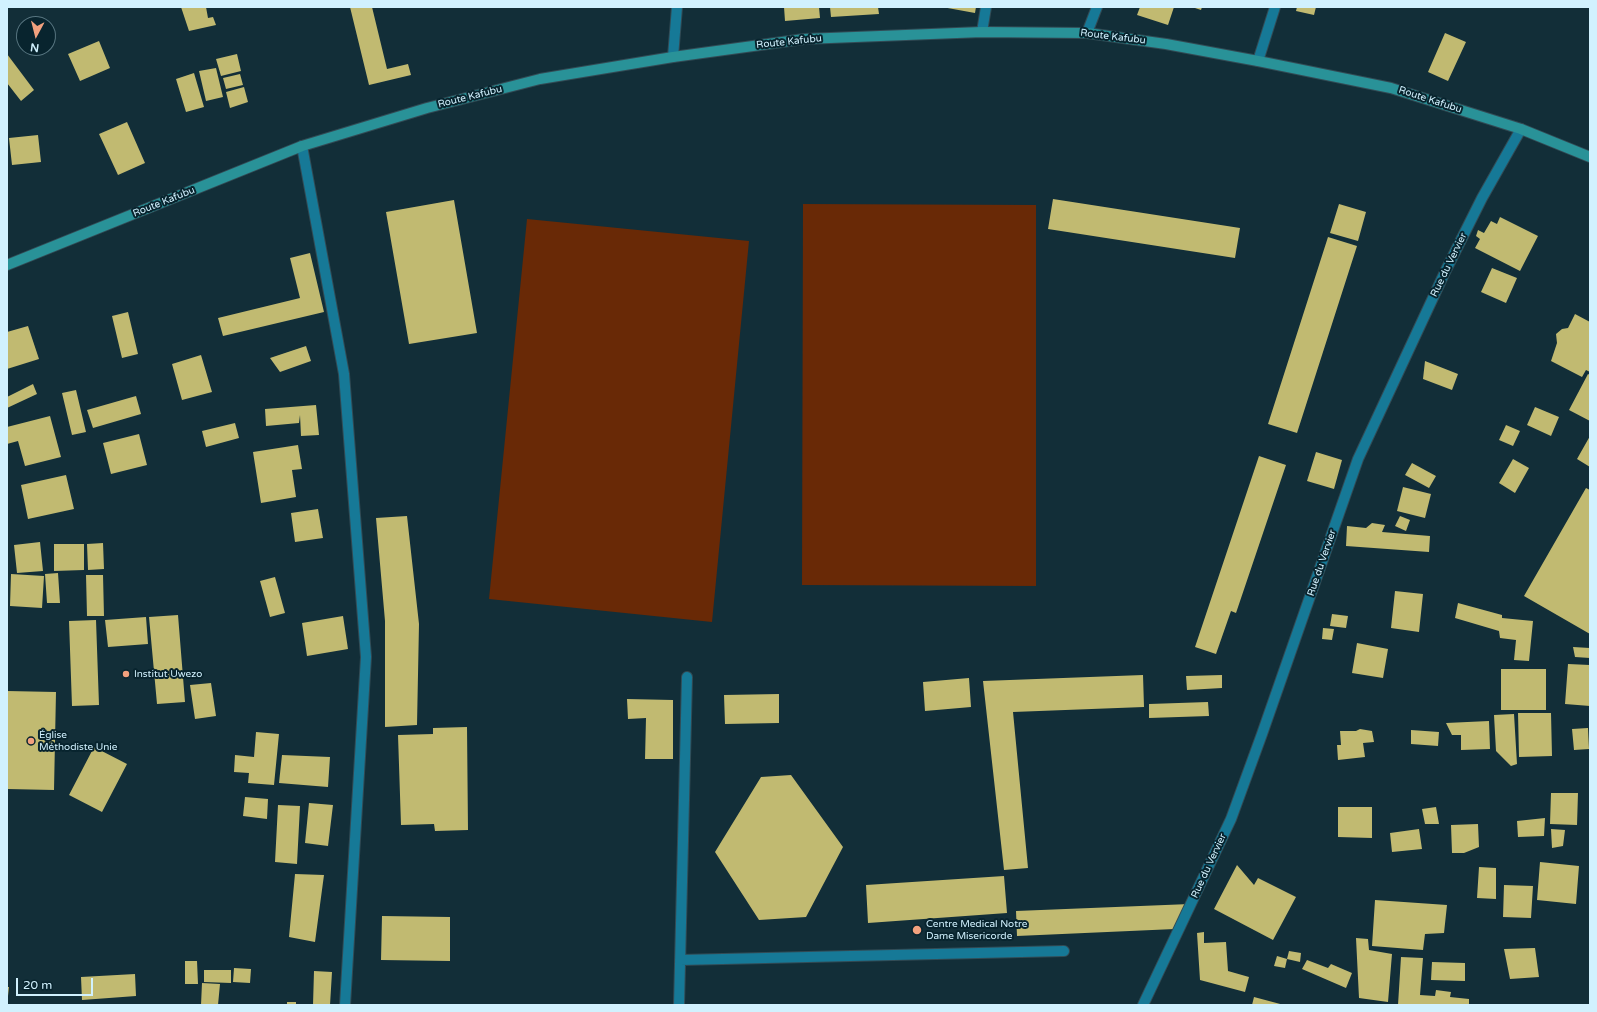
<!DOCTYPE html>
<meta charset="utf-8">
<style>
body{margin:0}
#map{position:relative;width:1597px;height:1012px;overflow:hidden;background:#122e38;font-family:"Varela Round",sans-serif}
canvas{display:block}
.frame{position:absolute;inset:0;border:8px solid #d1f1fe;pointer-events:none}
.north{position:absolute;left:16px;top:16px;width:40px;height:40px;box-sizing:border-box;background:#08242e;border:1px solid #587681;border-radius:50%;rotate:187deg;font-size:11px;font-weight:700;line-height:16px;text-align:center;color:#d1f1fe}
.north::after{content:'';display:block;margin:auto;width:14px;height:18px;background:#f2a17e;clip-path:polygon(50% 0,100% 100%,50% 72%,0 100%)}
.scale{position:absolute;left:16px;top:978px;width:77px;height:18px;box-sizing:border-box;border:2px solid #d1f1fe;border-top:0;padding-left:5px;font-size:12px;line-height:14px;white-space:nowrap;color:#d1f1fe;-webkit-text-stroke:3px #08242e;paint-order:stroke}
</style>
<div id="map">
<canvas width="1597" height="1012"></canvas>
<div class="frame"></div>
<div class="north">N</div>
<div class="scale">20 m</div>
</div>
<script>
const g = document.querySelector('canvas').getContext('2d');
g.lineJoin = 'round';
function paint(path, color) {
  g.fillStyle = color;
  g.fill(path, 'evenodd');
}
function stroke(path, color, width, dash) {
  g.strokeStyle = color;
  g.lineWidth = width;
  g.lineCap = dash ? 'butt' : 'round';
  g.setLineDash(dash || []);
  g.stroke(path);
}
function write(font, color, halo, rows, align = 'center') {
  g.font = font + ' "Varela Round",sans-serif';
  g.lineWidth = 4;
  g.setLineDash([]);
  g.textBaseline = 'middle';
  g.strokeStyle = halo;
  g.fillStyle = color;
  for (const [text, x, y, turn = 0] of rows) {
    g.save();
    g.translate(x, y);
    g.rotate((+turn || 0) * Math.PI / 180);
    g.textAlign = isNaN(turn) ? turn : align;
    if (halo) g.strokeText(text, 0, 0);
    g.fillText(text, 0, 0);
    g.restore();
  }
}
paint(new Path2D(`
 M803,204L1036,205V586L802,585Z
 M527,219L749,241L712,622L489,599Z`), '#692906');
paint(new Path2D(`
 M181,7H206L208,18L213,17L216,25L189,31Z
 M350,7H372L387,69L408,64L411,75L369,85Z
 M784,7H819L820,18L785,21Z
 M830,7H878L879,14L831,17Z
 M942,7H976L975,13Z
 M1140,7H1174L1168,25L1137,15Z
 M1192,7H1202L1201,10Z
 M1297,7H1316L1314,15L1296,11Z
 M1445,33L1466,42L1448,81L1428,72Z
 M99,41L110,68L80,81L68,54Z
 M7,54L34,90L21,101L7,83Z
 M237,54L241,71L221,76L216,59Z
 M216,68L223,97L206,101L199,71Z
 M194,73L204,107L186,112L176,79Z
 M240,74L243,85L226,89L223,78Z
 M244,87L248,102L230,108L226,92Z
 M127,122L145,163L118,175L99,134Z
 M38,135L41,162L12,165L9,138Z
 M1053,199L1240,228L1235,258L1048,229Z
 M454,200L477,333L409,344L386,212Z
 M1339,204L1366,212L1358,241L1330,233Z
 M1500,217L1538,236L1520,271L1475,248L1480,239L1476,236L1478,230L1484,233L1491,221L1497,224Z
 M1328,237L1357,246L1297,433L1268,424Z
 M310,253L324,312L223,336L218,318L300,298L290,258Z
 M1492,268L1517,278L1506,303L1481,292Z
 M128,312L138,354L122,358L112,316Z
 M1575,314L1590,322V372L1586,370L1582,377L1551,361L1557,343L1556,334L1562,329L1568,328Z
 M28,326L39,359L7,369V332Z
 M306,346L311,361L280,372L270,358Z
 M201,355L212,392L182,400L172,364Z
 M1425,361L1458,374L1452,390L1423,379Z
 M1588,374L1590,375V421L1569,410Z
 M33,384L37,394L7,408V397Z
 M76,390L86,432L72,435L62,393Z
 M136,396L141,414L93,428L87,410Z
 M316,405L319,435L301,436L300,415L299,423L266,426L265,409Z
 M1535,407L1559,417L1551,436L1527,425Z
 M50,416L61,457L25,466L18,441L7,444V427Z
 M235,423L239,438L206,447L202,431Z
 M1506,425L1520,431L1513,446L1499,440Z
 M139,434L147,465L111,474L103,443Z
 M1590,436V467L1577,459Z
 M298,445L302,469L292,470L296,497L261,503L253,452Z
 M1316,452L1342,460L1334,489L1307,481Z
 M1259,456L1286,465L1236,613L1231,611L1216,654L1195,647Z
 M1513,459L1529,468L1515,493L1499,483Z
 M1412,463L1436,476L1429,488L1405,475Z
 M66,475L74,509L28,519L21,485Z
 M1403,487L1431,494L1425,518L1397,511Z
 M1586,488L1590,490V634L1524,596Z
 M318,509L323,538L295,542L291,513Z
 M407,516L419,624L417,725L385,727V621L376,518Z
 M1400,516L1410,520L1406,531L1395,526Z
 M1372,523L1385,525L1382,532L1430,536L1429,552L1346,546L1347,526L1366,528Z
 M40,542L43,571L17,573L14,545Z
 M103,543L104,569L88,570L87,544Z
 M54,544H84V570L54,571Z
 M58,573L60,603H47L45,574Z
 M11,574L44,576L42,608L10,606Z
 M86,575H103L104,616H87Z
 M275,577L285,613L270,617L260,581Z
 M1395,591L1423,594L1419,632L1391,628Z
 M1458,603L1502,615V618L1533,621L1529,661L1514,660L1516,640L1500,638L1499,631L1455,618Z
 M1332,614L1348,616L1346,628L1330,626Z
 M178,615L185,702L157,704L149,617Z
 M343,616L348,649L307,656L302,623Z
 M146,617L148,644L108,647L105,620Z
 M96,620L99,705L72,706L69,621Z
 M1323,628L1334,629L1332,640L1322,639Z
 M1357,643L1388,649L1383,678L1352,673Z
 M1573,647L1590,648V658L1575,657Z
 M1568,664L1590,665V706L1565,704Z
 M1501,669H1546V710H1501Z
 M1143,675L1144,707L1013,712L1028,868L1004,870L983,681Z
 M1222,675V688L1187,690L1186,676Z
 M969,678L971,707L925,711L923,682Z
 M211,683L216,716L195,719L190,685Z
 M7,691L56,692L54,790L7,789Z
 M779,694V723L725,724L724,695Z
 M627,699L673,700V759H645L646,718L628,719Z
 M1208,702L1209,716L1149,718V704Z
 M1518,713H1551L1552,756L1519,757Z
 M1514,714L1517,764L1511,766L1496,751L1494,715Z
 M1489,721L1490,749L1461,750V735H1452L1446,723Z
 M467,727L468,830L435,831L434,824L401,825L398,735L433,734V728Z
 M1588,728L1589,749L1574,750L1572,729Z
 M1360,729L1372,731L1374,742L1363,743L1365,757L1338,760L1337,745H1341L1340,731H1356Z
 M1411,730L1439,732L1438,746L1411,744Z
 M256,732L279,734L274,785L248,783L249,773L234,772L235,755L254,757Z
 M94,747L127,764L102,812L69,795Z
 M282,755L330,757L328,787L279,783Z
 M791,775L843,847L806,917L759,920L715,852L761,777Z
 M1551,793H1578L1577,825L1550,824Z
 M245,797L268,799L267,819L243,816Z
 M309,803L333,805L328,846L305,843Z
 M278,805L300,806L297,864L275,862Z
 M1338,807H1372V838L1338,837Z
 M1436,807L1439,824H1425L1422,809Z
 M1545,818L1544,836L1518,837L1517,821Z
 M1478,824L1479,847L1464,853H1452L1451,825Z
 M1419,829L1422,849L1392,852L1390,833Z
 M1551,829L1565,830L1563,846L1552,848Z
 M1540,862L1579,866L1576,904L1537,900Z
 M1237,865L1254,885L1258,878L1296,897L1273,940L1214,909Z
 M1479,867L1496,868V899L1477,898Z
 M295,874L324,875L315,942L289,937Z
 M1004,876L1007,913L868,923L866,885Z
 M1504,885L1533,886L1531,918L1503,917Z
 M1375,900L1447,905L1444,933L1425,934L1423,950L1372,946Z
 M1190,904L1175,929L1017,936L1016,911Z
 M382,916L450,917V961L381,960Z
 M1204,932V943L1226,942L1228,971L1249,977L1245,992L1200,980L1197,933Z
 M1356,938L1368,939L1369,950L1392,954L1388,1002L1359,998Z
 M1535,948L1539,977L1510,979L1504,949Z
 M1289,951L1301,953L1300,962L1287,959L1285,968L1274,966L1277,956L1287,959Z
 M1401,957L1423,958L1420,995L1435,996L1436,990L1451,992L1450,997L1469,999V1005H1398Z
 M1307,960L1328,968L1331,964L1352,973L1346,988L1302,969Z
 M185,961H197L198,984H185Z
 M1432,962L1465,963V981L1431,980Z
 M234,968L251,969L250,983L233,982Z
 M204,970H231V983L204,982Z
 M314,971L332,972L330,1005H313Z
 M135,974L136,996L82,1000L81,977Z
 M202,983L220,984L218,1005H201Z
 M7,987H9L8,996H7Z
 M1254,997L1284,1005H1252Z
 M287,1002H296V1005H287Z`), '#c1ba71');
const lane = new Path2D(`
 M680,960L1064,951
 M679,1005L687,677`);
const street = new Path2D(`
 M982,32L986,7
 M1087,33L1097,7
 M673,57L677,7
 M1258,61L1275,7
 M302,146L344,374L366,657L345,1005
 M1143,1005L1231,819L1262,734L1358,459L1445,272L1482,198L1521,129`);
const secondary = new Path2D(`
 M7,265L302,146L427,108L540,79L673,57L804,39L982,32L1087,33L1166,44L1258,61L1391,88L1521,129L1590,157`);
stroke(lane, '#324b55', 12);
stroke(street, '#324b55', 12);
stroke(secondary, '#324b55', 12);
stroke(lane, '#167997', 10);
stroke(street, '#167997', 10);
stroke(secondary, '#299298', 10);
for (const [x, y, r, color] of [
 [126,674,4,"#f2a17e"],
 [31,741,4,"#f2a17e"],
 [917,930,5,"#f2a17e"]
]) {
  const dot = new Path2D();
  dot.arc(x, y, r, 0, 2 * Math.PI);
  g.fillStyle = color;
  g.fill(dot);
  stroke(dot, '#08242e', 1.5);
}
write('10px', '#d1f1fe', '#08242e', [
 ["Route Kafubu",1113,37,7],
 ["Route Kafubu",789,42,-6],
 ["Route Kafubu",470,97,-14],
 ["Route Kafubu",1430,100,18],
 ["Route Kafubu",164,202,-22],
 ["Rue du Vervier",1449,265,-64],
 ["Rue du Vervier",1322,563,-71],
 ["Rue du Vervier",1209,866,-65]
]);
write('10px', '#d1f1fe', '#08242e', [
 ["Institut Uwezo",134,674],
 ["Église",39,735],
 ["Méthodiste Unie",39,747],
 ["Centre Medical Notre",926,924],
 ["Dame Misericorde",926,936]
], 'left');
</script>
